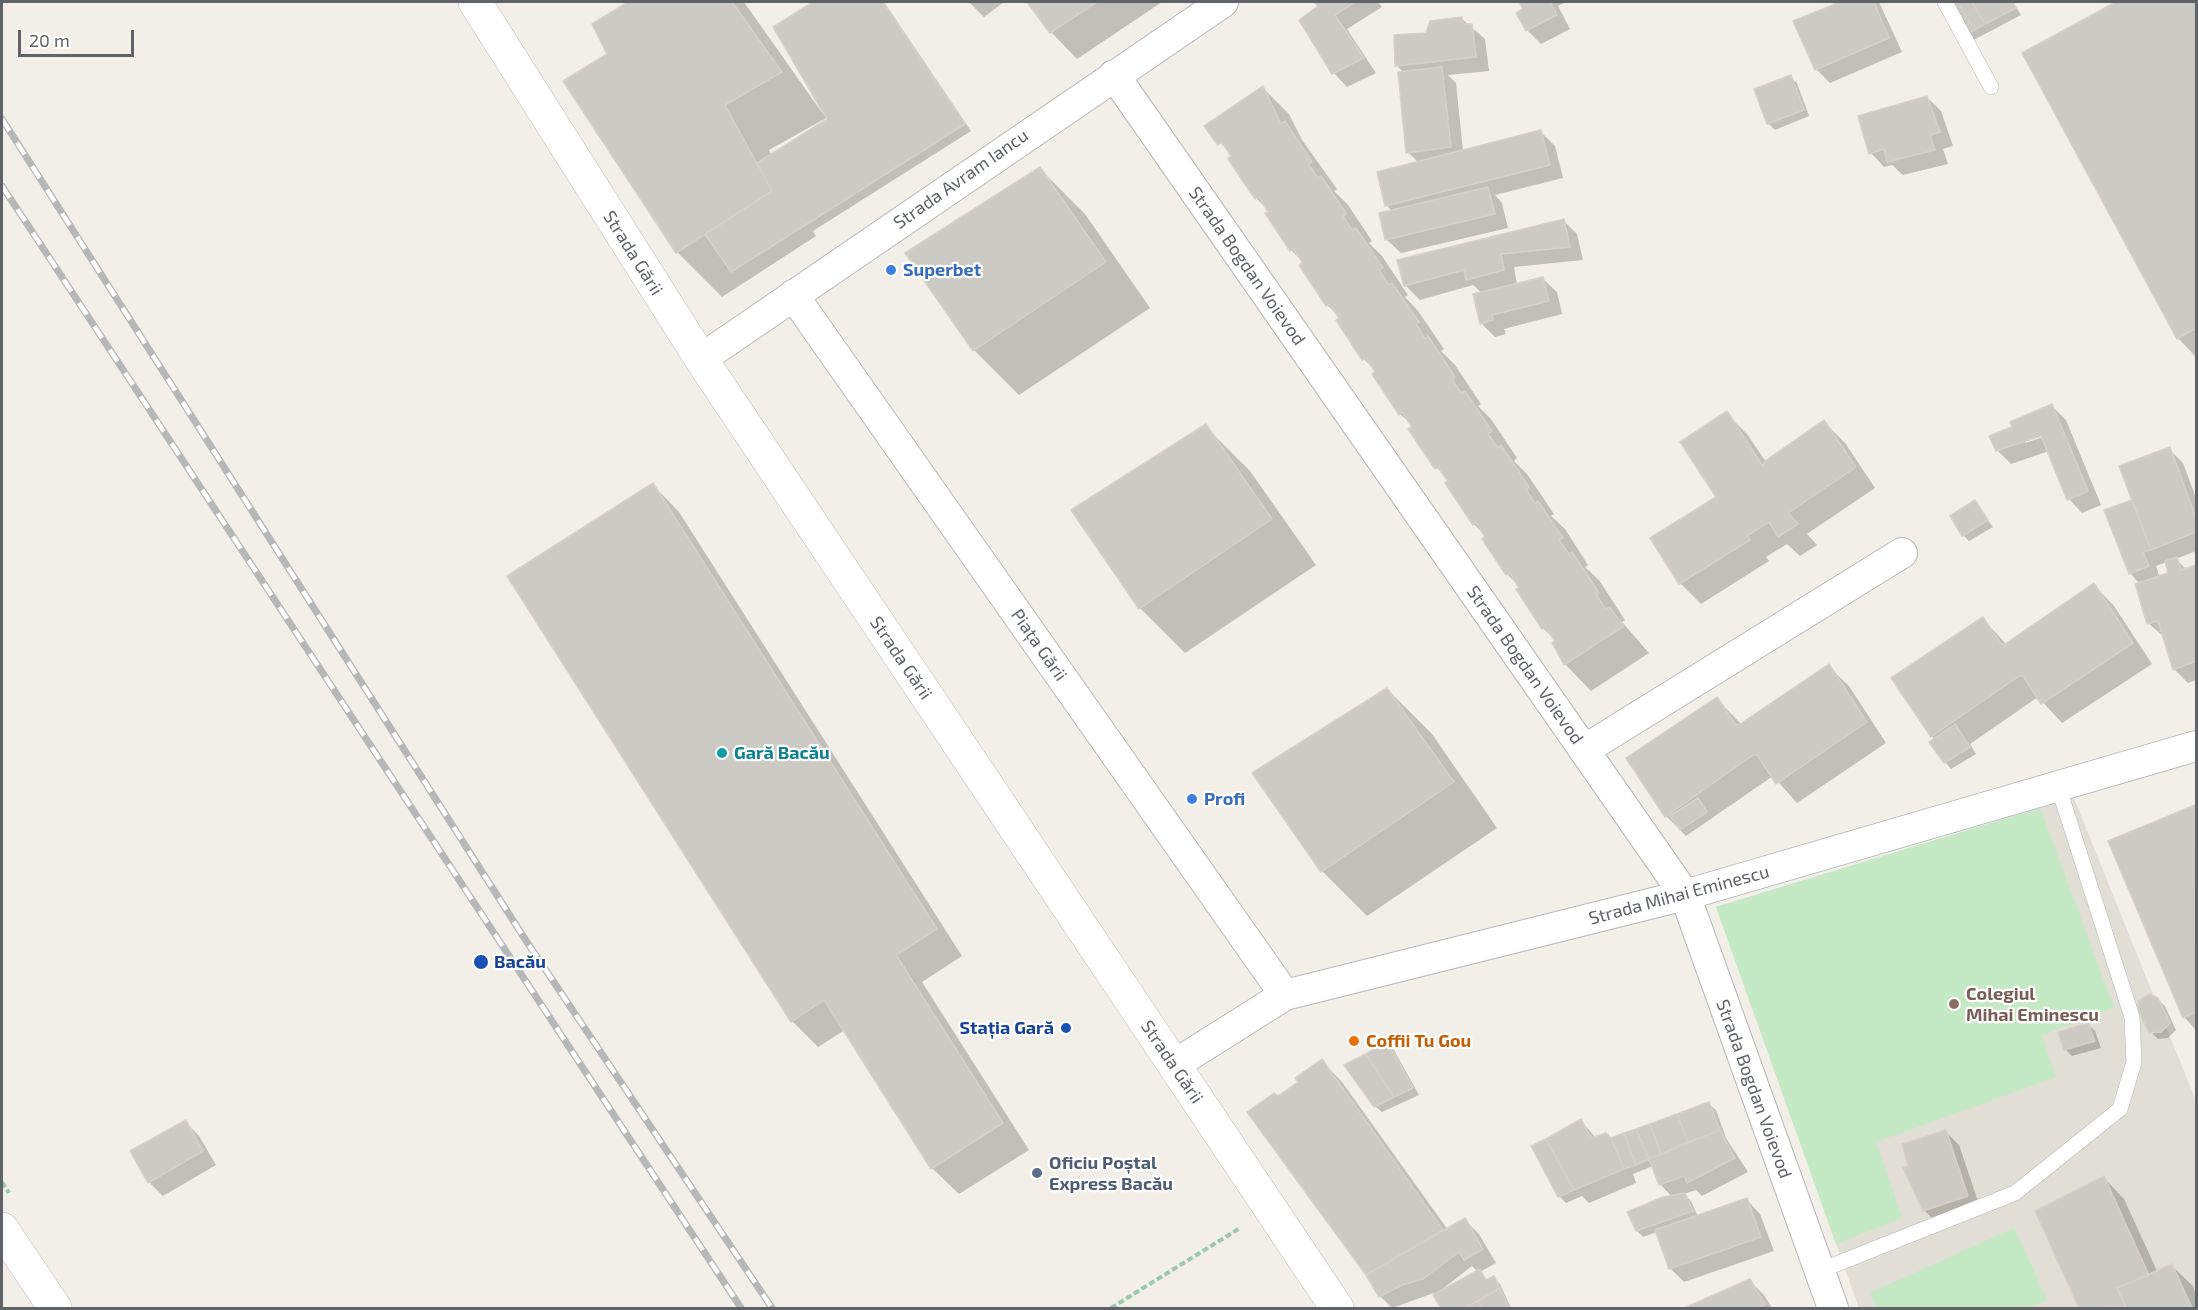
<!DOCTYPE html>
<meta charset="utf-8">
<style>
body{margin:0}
#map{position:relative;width:2198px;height:1310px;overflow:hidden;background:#f1efe8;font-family:"Exo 2",sans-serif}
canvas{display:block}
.frame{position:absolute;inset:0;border:3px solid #5f6368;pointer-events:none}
.scale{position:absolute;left:18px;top:30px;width:116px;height:27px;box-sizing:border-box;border:3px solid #5f6368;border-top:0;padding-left:8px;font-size:18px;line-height:21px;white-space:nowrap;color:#5f6368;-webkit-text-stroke:4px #fff;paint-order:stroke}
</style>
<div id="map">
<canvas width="2198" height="1310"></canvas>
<div class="frame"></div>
<div class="scale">20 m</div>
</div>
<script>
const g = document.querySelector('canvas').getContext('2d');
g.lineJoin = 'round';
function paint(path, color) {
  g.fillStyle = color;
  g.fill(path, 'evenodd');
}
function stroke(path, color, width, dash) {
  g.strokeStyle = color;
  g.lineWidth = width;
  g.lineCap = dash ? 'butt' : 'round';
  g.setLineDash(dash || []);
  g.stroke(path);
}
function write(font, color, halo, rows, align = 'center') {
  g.font = font + ' "Exo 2",sans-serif';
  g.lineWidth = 4.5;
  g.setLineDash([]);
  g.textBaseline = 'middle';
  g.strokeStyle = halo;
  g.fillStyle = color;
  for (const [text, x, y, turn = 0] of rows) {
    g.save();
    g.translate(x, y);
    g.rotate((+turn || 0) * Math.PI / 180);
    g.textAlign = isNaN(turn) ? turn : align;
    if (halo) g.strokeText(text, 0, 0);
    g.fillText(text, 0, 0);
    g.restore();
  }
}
paint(new Path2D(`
 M2074,798L2196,1101V1308H1859L1716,907Z`), '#e1ded6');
paint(new Path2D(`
 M2040,808L2114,1008L2042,1035L2056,1077L1876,1142L1902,1218L1836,1244L1716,907Z
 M2014,1228L2047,1300L2028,1308H1877L1870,1293Z`), '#c5e8c5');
paint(new Path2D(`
 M628,2H744L823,114L825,113L775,27L816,2H884L971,131L813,231L816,236L722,297L677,252L565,81L609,54L594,24ZM828,117L829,120L772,156L769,150Z
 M969,2H1004L984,17Z
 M1028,2H1162L1077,59L1051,32Z
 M1316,2H1378L1382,7L1347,29L1376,73L1347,87L1334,73L1301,20L1320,7Z
 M1521,2H1566L1558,6L1570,29L1541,44L1527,30L1525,10Z
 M1843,2H1879L1902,52L1830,83L1816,69L1795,22Z
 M1962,2H2013L2021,15L1966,44L1945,10Z
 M2119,2H2196V357L2178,338L2024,53Z
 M1462,19L1485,39L1489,71L1448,75L1456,83L1463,151L1541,132L1555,146L1563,178L1495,195L1502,203L1508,228L1401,253L1387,240L1381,215L1393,212L1386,205L1419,163L1408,152L1404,73L1396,65L1427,35Z
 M1790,77L1797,83L1809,116L1775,130L1768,123Z
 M1263,88L1289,114L1302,140L1337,189L1334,191L1348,205L1372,241L1369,243L1382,256L1408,295L1405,297L1418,311L1444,349L1441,351L1455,365L1481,404L1478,406L1491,419L1517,458L1514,461L1527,474L1554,514L1551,516L1565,529L1588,565L1585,567L1599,580L1625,620L1622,622L1649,653L1591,691L1565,664L1557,642L1543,628L1521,588L1507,574L1484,539L1487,538L1474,524L1450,482L1437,468L1411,429L1414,427L1400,414L1377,373L1364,359L1338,320L1341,318L1327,305L1305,264L1291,250L1270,212L1256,198L1230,159L1233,157L1206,126Z
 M1927,97L1941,111L1953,146L1943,149L1948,164L1903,175L1892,165L1884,167L1871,153Z
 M1040,169L1085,214L1150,308L1019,395L974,350L907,254Z
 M1563,220L1577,234L1583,260L1514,267L1517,285L1543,279L1557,292L1562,314L1504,329L1506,334L1495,337L1481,323L1482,293L1473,285L1420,300L1406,286L1399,261Z
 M2052,406L2066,420L2101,505L2082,513L2069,499L2049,451L2011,464L1997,450L2014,428ZM2048,432L2049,435L2025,443V440Z
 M1726,413L1747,434L1766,462L1824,422L1845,443L1875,488L1807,534L1817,545L1800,556L1787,544L1766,557L1769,561L1701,604L1680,583L1652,538L1718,497Z
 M1205,426L1250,471L1316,565L1185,653L1140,608Z
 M2169,449L2183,463L2196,498V551L2176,559L2187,570L2196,567V680L2188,683L2174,669L2164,637L2148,623L2140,584L2130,573L2134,501ZM2167,562L2170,574L2160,578L2156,566Z
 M653,485L679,512L962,956L922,982L1029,1150L959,1194L932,1168L845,1030L818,1047L792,1021Z
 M1975,502L1993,527L1969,541L1963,535Z
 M2094,585L2114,606L2152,664L2062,723L2038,697L1970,744L1976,754L1951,769L1945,762L1932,736L1983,619L2007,645Z
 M1828,666L1849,686L1886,743L1797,803L1773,776L1686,836L1666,816L1717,699L1741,724Z
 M1387,689L1432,734L1497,828L1367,916L1322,871Z
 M2194,807L2196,809V1030L2184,1017Z
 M2157,999L2165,1006L2176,1030L2168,1038L2158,1039L2151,1032Z
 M2088,1024L2095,1031L2101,1048L2072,1056L2065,1049Z
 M1387,1043L1394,1050L1419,1095L1382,1112L1375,1106Z
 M1322,1061L1342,1082L1448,1230L1465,1220L1479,1234L1496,1263L1480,1272L1488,1281L1494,1278L1500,1284L1511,1308H1443L1434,1293L1392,1308L1380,1296L1278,1098L1300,1083ZM1472,1266L1478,1272L1441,1292L1440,1291Z
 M1709,1104L1716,1110L1726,1138L1748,1172L1702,1196L1696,1190L1684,1194L1691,1201L1698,1217L1747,1200L1760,1214L1774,1251L1684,1282L1670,1268L1657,1232L1643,1237L1637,1231L1672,1197L1660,1184L1653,1166L1633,1174L1636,1183L1589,1203L1582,1196L1566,1203L1559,1196L1581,1121L1596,1138L1611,1140Z
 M186,1122L199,1136L216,1165L163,1196L149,1182Z
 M1945,1131L1959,1145L1981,1210L1938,1224L1924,1210L1910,1167Z
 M2104,1178L2124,1199L2158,1273L2172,1266L2193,1286L2196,1295V1308H2080L2037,1212Z
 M1750,1281L1764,1295L1772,1308H1688Z`), '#0003');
const building = new Path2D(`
 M628,2H732L782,72L725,105L772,191L676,253L563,81L607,54L592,24Z
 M813,2H883L965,124L731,272L705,234L772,191L757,163L827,119L773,27Z
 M1027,2H1097L1050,33Z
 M1314,2H1355L1335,15L1364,58L1332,74L1299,20L1318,6Z
 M1519,2H1550L1557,15L1526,31L1516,13L1523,9Z
 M1840,2H1874L1889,38L1815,70L1793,21Z
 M1958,2H1972L1985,24L1974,30Z
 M1958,2L1974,30L1959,38L1943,10Z
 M1972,2H2012L2016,8L1985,24Z
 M2116,2H2196V328L2177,339L2022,53Z
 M1462,17L1463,24H1472L1476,57L1395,66L1394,35L1426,33L1430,21Z
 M1442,67L1451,147L1406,153L1398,72Z
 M1791,75L1804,110L1767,124L1754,89Z
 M1263,86L1281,124L1285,121L1312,162L1308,164L1318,178L1321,176L1346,213L1343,216L1352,230L1356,228L1383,268L1379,270L1389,285L1392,283L1419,322L1416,324L1425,339L1428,336L1455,377L1452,379L1461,393L1465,391L1492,431L1488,434L1498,448L1501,445L1529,487L1526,489L1535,504L1538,501L1563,538L1559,540L1569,554L1572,552L1599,593L1596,595L1606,609L1609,607L1624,626L1564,665L1552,643L1555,641L1545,627L1542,629L1516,589L1519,588L1510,573L1506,575L1482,539L1485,537L1476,522L1473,525L1445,483L1448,481L1438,467L1435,469L1408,429L1412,427L1402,412L1399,415L1372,374L1375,372L1366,358L1362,360L1336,320L1339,318L1329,304L1326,306L1299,265L1303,263L1293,249L1290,251L1265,213L1268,212L1259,197L1255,199L1228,159L1231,156L1222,142L1218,145L1204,126Z
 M1927,96L1940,132L1930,135L1935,150L1887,162L1884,149L1869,154L1858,116Z
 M1541,130L1550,165L1385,206L1377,172Z
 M1040,167L1106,262L973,351L905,253Z
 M1488,187L1495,214L1385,240L1379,213Z
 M1564,219L1570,247L1501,254L1504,270L1466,280L1464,270L1404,286L1397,260Z
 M1543,277L1549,301L1492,315L1493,320L1480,324L1473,294Z
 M2052,404L2088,491L2067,500L2041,436L1996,451L1989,436L2012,427L2010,422Z
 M1727,411L1763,466L1765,461L1824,420L1856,467L1788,513L1798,524L1778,537L1769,522L1747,536L1750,540L1679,584L1650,538L1716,497L1680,442Z
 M1206,424L1272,519L1139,609L1071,510Z
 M2170,447L2196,518V532L2151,550L2119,466Z
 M653,483L937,929L896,955L1003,1123L931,1169L824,1000L791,1022L507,576Z
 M1975,500L1988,520L1962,536L1950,516Z
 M2132,500L2151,550L2143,552L2149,566L2129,574L2104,510Z
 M2177,557L2181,570L2196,565V661L2173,670L2158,621L2147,624L2135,584L2168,573L2165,561Z
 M2094,583L2133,643L2041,704L2023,676H2019L1931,737L1891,678L1983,617L2001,644H2005Z
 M1829,664L1867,722L1776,784L1757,755H1753L1665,817L1626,758L1717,697L1736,725L1740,724Z
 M1387,688L1454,782L1321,872L1252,773Z
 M1955,724L1970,747L1944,763L1929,742Z
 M1698,798L1707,812L1680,830L1670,816Z
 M2195,805L2196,1012L2183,1018L2108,841Z
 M2150,994L2158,998L2170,1023L2161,1032L2149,1033L2138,1010V1001Z
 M2088,1023L2095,1041L2064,1050L2058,1032Z
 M1388,1041L1413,1088L1394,1097L1366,1054Z
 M1366,1054L1394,1097L1374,1107L1344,1065Z
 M1322,1059L1443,1230L1366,1275L1247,1112L1274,1093L1278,1096L1298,1082L1295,1078Z
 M1709,1102L1720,1130L1688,1142L1677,1114Z
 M1677,1114L1688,1142L1661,1154L1650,1124Z
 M1581,1119L1591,1138L1606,1133L1611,1138L1624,1169L1574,1190L1546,1139Z
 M186,1120L203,1151L148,1183L130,1151Z
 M1650,1124L1661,1154L1649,1159L1636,1129Z
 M1636,1129L1649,1159L1636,1165L1624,1133Z
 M1720,1130L1735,1158L1687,1183L1684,1176L1659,1185L1649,1159Z
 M1946,1130L1968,1196L1923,1211L1903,1168L1908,1166L1902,1144Z
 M1624,1133L1636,1165L1624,1169L1611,1138Z
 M1546,1139L1574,1190L1558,1197L1531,1146Z
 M2104,1176L2149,1275L2117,1288L2126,1307L2079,1308L2035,1211Z
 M1685,1193L1693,1211L1636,1231L1627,1212L1663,1197Z
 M1747,1198L1761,1237L1669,1269L1655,1230Z
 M1465,1218L1483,1249L1464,1260L1459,1252L1423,1279L1402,1285L1379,1297L1366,1275Z
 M2172,1264L2192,1308H2126L2117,1288Z
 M1480,1269L1486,1280L1494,1276L1500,1288L1465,1308H1441L1433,1295Z
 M1750,1279L1765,1304L1757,1308H1684Z
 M1500,1288L1509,1308H1482L1478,1301Z
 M1478,1301L1482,1308H1465Z`);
paint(building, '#cccac5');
stroke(building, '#d6d1c6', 1.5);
const lane = new Path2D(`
 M1945,2L1991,87
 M1819,1271L2015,1193L2120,1109L2134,1062L2132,1017L2058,786`);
const street = new Path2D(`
 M1114,75L1685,895L1833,1308
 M793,295L1285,995
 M701,359L1223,2
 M1584,750L1902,553
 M1174,1065L1285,995L1685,895L2196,746`);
const secondary = new Path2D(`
 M475,2L701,359L1337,1308
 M2,1229L55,1308`);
stroke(lane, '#b5b8bc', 16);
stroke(street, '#b5b8bc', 32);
stroke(secondary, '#b6babf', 34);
stroke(new Path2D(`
 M2,1182L9,1193
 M1111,1308L1240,1228`), '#9cc7a9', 4, [6, 3]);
stroke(lane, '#fff', 15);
stroke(street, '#fff', 30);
stroke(secondary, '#fff', 33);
const rail = new Path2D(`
 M2,119L523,936L772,1308
 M2,186L741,1308`);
stroke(rail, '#b6b7b8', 7);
stroke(rail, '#fff', 4.5, [14]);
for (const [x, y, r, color] of [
 [891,270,6,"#3f7fe0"],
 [722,753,6,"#0f9aa8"],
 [1192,799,6,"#3f7fe0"],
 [481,962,8,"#1a4fb4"],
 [1954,1004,6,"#8d6e63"],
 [1066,1028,6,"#1a4fb4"],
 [1354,1041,6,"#e8710a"],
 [1037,1173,6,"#5c6f8a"]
]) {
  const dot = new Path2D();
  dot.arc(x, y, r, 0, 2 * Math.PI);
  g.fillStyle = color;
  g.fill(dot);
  stroke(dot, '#fff', 2);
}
write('18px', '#5f6368', '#fff', [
 ["Strada Avram Iancu",961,179,-35],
 ["Strada Gării",633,253,58],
 ["Strada Bogdan Voievod",1247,266,55],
 ["Piața Gării",1039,645,55],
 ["Strada Gării",901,658,56],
 ["Strada Bogdan Voievod",1525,665,55],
 ["Strada Mihai Eminescu",1679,895,-15],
 ["Strada Gării",1172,1062,56],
 ["Strada Bogdan Voievod",1754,1089,70]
]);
write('bold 18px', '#366cbe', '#fff', [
 ["Superbet",903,270],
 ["Profi",1204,799]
], 'left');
write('bold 18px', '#0d838f', '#fff', [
 ["Gară Bacău",734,753]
], 'left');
write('bold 18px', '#164399', '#fff', [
 ["Bacău",494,962],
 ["Stația Gară",1054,1028,"right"]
], 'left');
write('bold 18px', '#785e54', '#fff', [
 ["Colegiul",1966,994],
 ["Mihai Eminescu",1966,1015]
], 'left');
write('bold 18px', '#c56008', '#fff', [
 ["Coffii Tu Gou",1366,1041]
], 'left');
write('bold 18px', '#4e5e75', '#fff', [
 ["Oficiu Poștal",1049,1163],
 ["Express Bacău",1049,1184]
], 'left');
</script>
